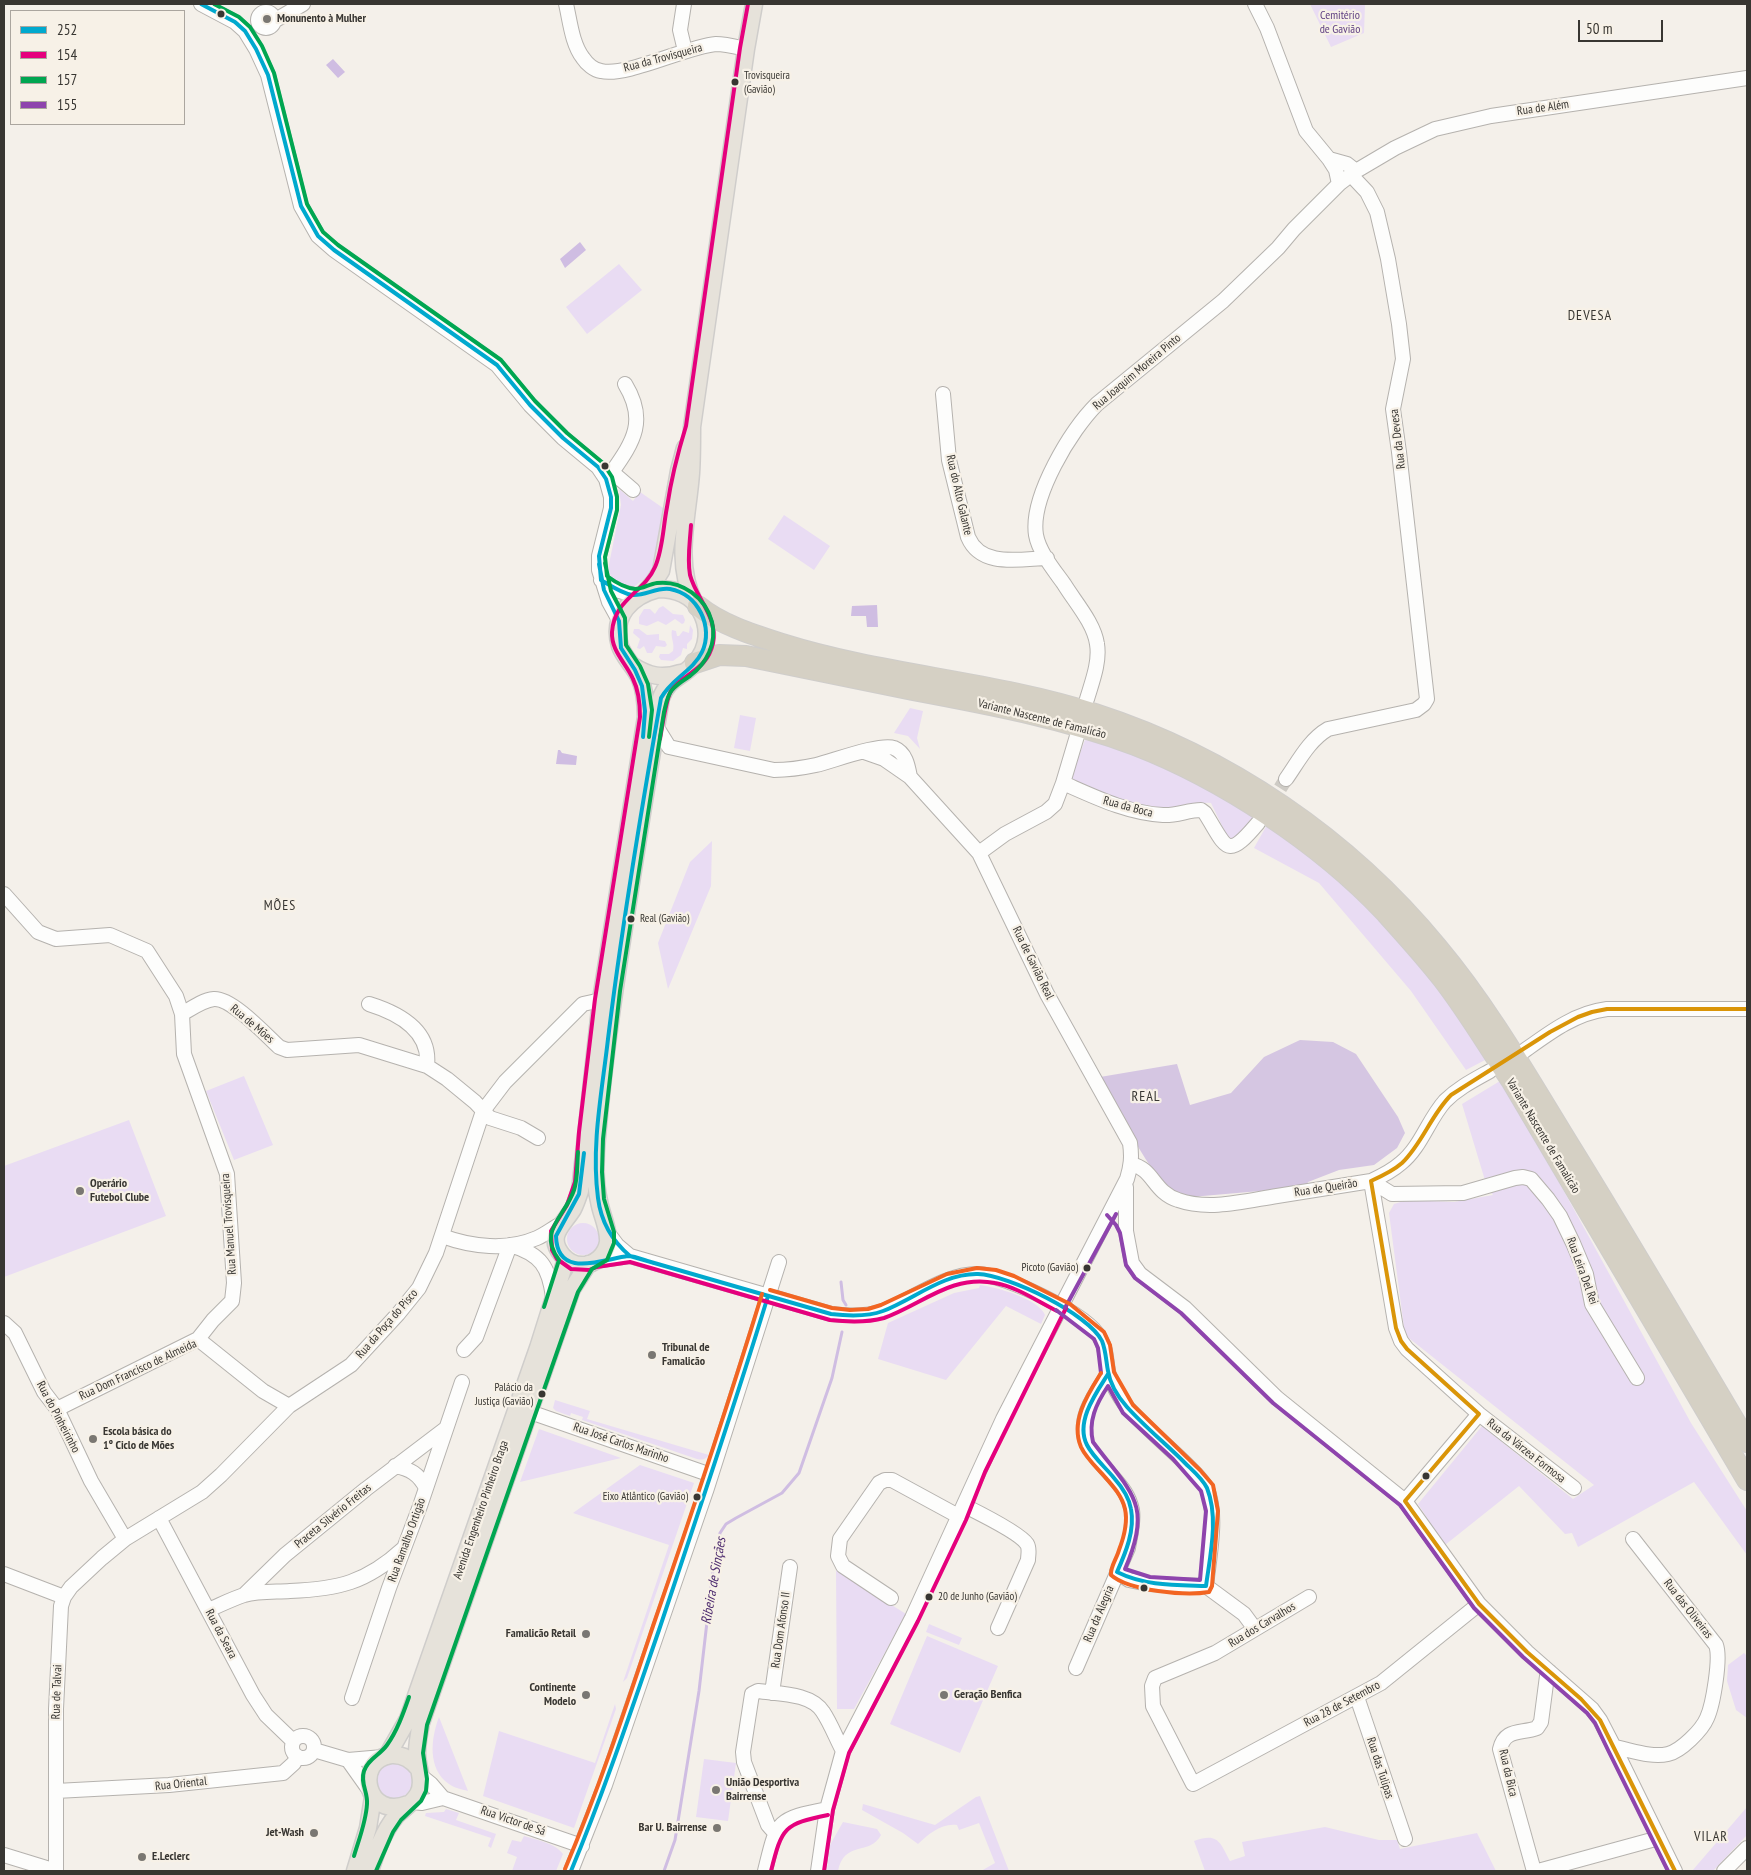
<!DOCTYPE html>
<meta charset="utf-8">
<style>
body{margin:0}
#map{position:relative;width:1751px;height:1875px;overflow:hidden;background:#f4f0ea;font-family:"PT Sans Narrow",sans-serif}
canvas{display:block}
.frame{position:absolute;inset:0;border:5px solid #383632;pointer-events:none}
.legend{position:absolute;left:10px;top:10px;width:175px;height:115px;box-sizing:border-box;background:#f7f1e7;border:1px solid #aba69f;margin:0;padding:6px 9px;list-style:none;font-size:15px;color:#383632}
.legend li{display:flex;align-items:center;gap:10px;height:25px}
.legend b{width:25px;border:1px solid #aba69f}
.scale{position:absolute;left:1578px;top:20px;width:85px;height:22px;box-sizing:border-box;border:2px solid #383632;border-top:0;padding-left:6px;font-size:15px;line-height:18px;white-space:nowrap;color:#383632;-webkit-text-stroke:4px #f7f1e7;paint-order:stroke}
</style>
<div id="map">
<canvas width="1751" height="1875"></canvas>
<div class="frame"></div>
<ul class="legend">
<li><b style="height:6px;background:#00a9ce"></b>252</li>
<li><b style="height:6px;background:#e5007d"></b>154</li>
<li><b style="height:6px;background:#00a651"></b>157</li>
<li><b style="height:6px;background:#8e44ad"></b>155</li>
</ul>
<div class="scale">50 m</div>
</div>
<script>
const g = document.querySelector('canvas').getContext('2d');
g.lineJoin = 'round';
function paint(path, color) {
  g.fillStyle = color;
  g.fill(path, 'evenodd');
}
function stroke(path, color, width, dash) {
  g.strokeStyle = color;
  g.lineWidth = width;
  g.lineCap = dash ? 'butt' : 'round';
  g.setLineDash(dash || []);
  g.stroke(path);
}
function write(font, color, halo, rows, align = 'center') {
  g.font = font + ' "PT Sans Narrow",sans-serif';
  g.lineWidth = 4.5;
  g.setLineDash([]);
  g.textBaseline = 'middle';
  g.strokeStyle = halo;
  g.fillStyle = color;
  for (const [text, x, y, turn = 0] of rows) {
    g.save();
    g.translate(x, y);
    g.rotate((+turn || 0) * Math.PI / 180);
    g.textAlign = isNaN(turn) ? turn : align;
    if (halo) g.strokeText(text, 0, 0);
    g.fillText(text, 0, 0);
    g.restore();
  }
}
paint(new Path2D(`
 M1310,4H1365L1364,33L1331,47Z
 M619,264L642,290L587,334L566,307Z
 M619,489L633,501L640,492L663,508L653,572L630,590L613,581L608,569L621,505Z
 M784,515L830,546L814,570L768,539Z
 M663,606L673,614L683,615L685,620L684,623L682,624L675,619L666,625L658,621L647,626L639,624V617L644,609H650L655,614L659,608Z
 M690,625L693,630L692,639L687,644V649L683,648L681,655L673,661L661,660L659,657L660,654H669L673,651C675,643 670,637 672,630L676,631L677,636H679L683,631L689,633Z
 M634,629H639L647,635L659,634V640L665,641L667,645L665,647L656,646L652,653H647L644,646L640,649L637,648L640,639L633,633Z
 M910,708L923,711L917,738L920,749L908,736L894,733Z
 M740,715L756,718L750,751L734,748Z
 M1085,740L1130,749L1255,813L1238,838L1233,840L1226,834L1211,803C1199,801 1186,808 1173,808C1136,807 1104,795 1070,780Z
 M1268,823L1345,883L1435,979L1487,1059L1466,1070L1411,991L1319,883L1254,848Z
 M712,841L711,886L668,989L658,943L690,862Z
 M244,1076L273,1145L234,1160L206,1091Z
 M1500,1081L1560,1184L1691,1423L1747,1511V1555L1694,1482L1578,1547L1572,1533L1565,1534L1519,1486L1445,1545L1418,1504L1482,1426L1573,1499L1594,1485L1405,1335L1389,1213L1394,1204L1407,1200L1454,1202L1493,1195L1487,1187L1462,1104Z
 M129,1120L166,1216L4,1277V1166Z
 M567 1239a16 16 0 1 1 32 0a16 16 0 1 1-32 0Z
 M980,1285C996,1287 1039,1299 1045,1315L1041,1324L1006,1306L946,1380L878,1359L888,1323L954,1293L979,1288Z
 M555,1400L590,1411L587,1419L709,1455C705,1460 702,1460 697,1459L582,1420L583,1417L571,1413L570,1416L556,1411L553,1408Z
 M539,1429L621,1458L520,1482Z
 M640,1465L694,1483L627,1678L623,1682L669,1545L573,1513Z
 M836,1570L906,1614L854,1709H837Z
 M929,1624L962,1638L959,1645L926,1632Z
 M927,1636L998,1666L960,1753L890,1724Z
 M1744,1653L1747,1656V1718L1736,1710L1727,1681L1728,1665Z
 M615,1704L616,1709L574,1828L483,1796L499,1731L595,1763Z
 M439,1717L468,1791C461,1789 454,1788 449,1784C427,1769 431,1738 439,1717Z
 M704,1759L736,1763L728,1821L696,1817Z
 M376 1781a18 18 0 1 1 36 0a18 18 0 1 1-36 0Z
 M980,1796L1009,1871H981L995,1863L979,1823L959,1830L957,1825C941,1823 929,1834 918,1844L903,1833L862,1810L863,1804L935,1825L976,1797Z
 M1747,1807V1835L1713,1871H1692Z
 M446,1809L459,1813L456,1820L496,1834L491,1848L488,1846L491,1838L425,1816L426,1813L444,1812Z
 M843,1822L877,1829L881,1835C870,1856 844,1840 838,1871H827L830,1845Z
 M1325,1827L1379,1840H1397L1400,1849L1477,1833L1496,1871H1205L1194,1841C1218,1832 1220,1842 1230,1861L1245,1856L1242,1842Z
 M524,1836C537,1840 555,1843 563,1854L556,1871H512L517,1857L507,1853L512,1840L521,1842Z`), '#e9dcf3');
paint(new Path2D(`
 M1300,1040L1333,1042L1356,1054L1398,1117L1405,1133L1397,1148L1374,1165L1339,1170L1308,1182L1306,1187L1191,1197C1186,1196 1180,1196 1176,1194C1154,1184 1113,1101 1100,1077L1177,1064L1190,1105L1231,1093L1264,1057Z`), '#d5c6e2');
paint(new Path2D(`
 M333,59L345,72L338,78L326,65Z
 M580,242L586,250L565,268L560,259Z
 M877,605L878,627H867L866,616H851L852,606Z
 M558,750H560L562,753L577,756L576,765L556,764Z`), '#cfbde2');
stroke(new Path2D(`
 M841,1282L843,1300L846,1305
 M664,1871L675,1840L699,1691L713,1570L720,1533L726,1524L736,1518L782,1493L799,1473L832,1378L842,1332`), '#cfbde2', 3);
stroke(new Path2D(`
 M1269,806L1286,779`), '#cecbc5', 14, [14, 7]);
const minor = new Path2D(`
 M201,4L235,22L245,31L256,49L268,75L301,206L318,236L334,250L497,365L530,405L563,438L598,467L606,479L611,497V508L599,556V570L609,602L620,622
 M566,4C570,21 572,44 583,58C587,64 594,70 601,71C627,77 685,47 716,44C725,44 737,47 746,49
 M684,4L680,30L685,51
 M1255,4L1267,28L1306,131L1329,159L1336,170L1339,184
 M258 20a8 8 0 1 1 16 0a8 8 0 1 1-16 0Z
 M274,21L303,4
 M1329,159L1347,164L1356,171
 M943,394L949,460L968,537C981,568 1019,559 1047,558
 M605,470L612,472L633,490
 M612,472C634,441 647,420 625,384
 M601,580L619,591L638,596
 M1087,699C1092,682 1100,662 1097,644C1094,623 1075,602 1064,584C1054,570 1039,552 1036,535C1030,497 1071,430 1097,404L1223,301L1278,248L1294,229L1339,184L1356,171L1395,148L1435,129L1491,116L1747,78
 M656,726L669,747L774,770C788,770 802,768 816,765C833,761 880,743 894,748C906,753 908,766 910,777
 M1286,779C1298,762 1309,740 1328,729L1416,710L1424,704L1427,699L1399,452L1393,409L1403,359L1399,324L1388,259L1377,212L1367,192L1351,175
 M1063,783C1095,797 1127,813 1163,815C1176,816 1188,810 1201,810L1205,813C1227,848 1226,861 1258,823
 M979,853L1005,834L1046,812L1055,804L1063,783L1077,736
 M4,894L38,932L56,939L110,935L147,951L176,996L182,1014L184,1054L227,1174L234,1283L232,1301L213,1320L198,1339L57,1409
 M369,1004C398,1013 431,1030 427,1066
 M182,1014C192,1008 203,1000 214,999C232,998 265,1034 279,1047L287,1050L359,1045L427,1066L447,1079L475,1102L490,1118L521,1128L538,1138
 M1524,1051C1549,1033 1575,1013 1607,1009H1747
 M1131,1164C1154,1169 1153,1192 1178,1200C1209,1211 1245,1201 1277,1196C1308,1191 1340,1186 1371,1181C1382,1176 1392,1171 1401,1163C1421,1147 1428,1120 1445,1101C1458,1088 1474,1080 1490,1071
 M1371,1181L1392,1194L1463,1193L1515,1178L1523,1177L1531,1179L1548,1199L1560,1216L1573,1243L1586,1274L1592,1304L1637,1378
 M1371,1181L1396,1328L1401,1341L1407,1349L1479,1414L1574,1488
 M1126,1187V1231L1132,1263L1140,1274L1185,1308L1277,1398L1405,1501L1479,1604L1527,1652L1592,1709L1600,1720L1614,1747L1675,1871
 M608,1233L617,1245L630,1256L831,1314C848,1316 866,1317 883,1311C914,1299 944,1274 978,1274C1005,1275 1088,1314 1100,1338C1106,1348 1106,1359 1108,1371C1109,1380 1123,1404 1130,1410C1148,1430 1169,1447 1187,1465C1194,1472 1203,1480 1207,1489C1218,1515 1209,1558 1206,1586
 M442,1236C472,1247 507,1251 537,1238C546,1234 553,1228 561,1224
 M510,1245C541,1254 549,1267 553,1297
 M595,1261L630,1256
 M4,1323L15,1333L44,1392L57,1409L91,1481L125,1539
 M198,1339L263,1391L289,1406
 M464,1350L476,1337L510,1245
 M530,1412L711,1475
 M395,1466C410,1469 419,1474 426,1488
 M1405,1501L1479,1414
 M965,1506C977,1512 1020,1533 1027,1544C1030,1549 1028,1555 1028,1560L998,1628
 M159,1518L253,1695L266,1715L293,1741
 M1117,1572L1129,1580L1148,1584L1206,1586L1244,1614L1255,1629
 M4,1574L64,1597
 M244,1595L285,1555L366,1489L445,1429
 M1309,1597L1215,1653L1155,1678L1152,1686L1153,1706L1193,1784L1381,1683L1479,1604
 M891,1598L843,1566L838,1556L840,1539L879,1483L885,1480H892L960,1517
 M208,1610C220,1605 232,1599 244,1595C258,1591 275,1592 290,1591C338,1589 366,1583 403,1549
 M1076,1668L1128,1548C1130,1536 1134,1522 1132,1510C1129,1496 1122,1487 1113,1477C1104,1467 1093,1456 1087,1444C1076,1419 1095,1394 1108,1374
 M772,1693L790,1567
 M1357,1697L1405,1839
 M352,1698L389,1588L420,1506L462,1382
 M292 1747a11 11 0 1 1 22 0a11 11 0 1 1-22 0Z
 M1614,1747C1631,1750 1651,1758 1668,1754C1681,1751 1702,1730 1707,1718C1713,1705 1721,1658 1716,1645L1633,1539
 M314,1750L348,1760L383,1757
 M348,1760L370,1791
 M421,1776L431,1784L443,1798L582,1846
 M56,1791L169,1785L283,1773L294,1763L297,1756
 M412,1802L422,1803L443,1798
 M775,1833L768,1825L744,1762L743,1752L752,1694L758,1691C779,1694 811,1693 823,1712C831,1724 836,1738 843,1751
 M4,1855L56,1871V1709L61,1606L64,1597L71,1587L102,1558L125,1539L202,1492L221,1475L289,1406L351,1365L398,1314L419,1288L436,1253L483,1111L505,1082L583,1004L601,1000
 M571,1871L605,1785L706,1491L779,1262
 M765,1871C777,1822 775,1819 827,1809
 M818,1871L827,1809L843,1751L912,1618L1003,1419L1127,1179C1131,1166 1132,1157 1130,1143L1047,994L979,853L910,777L884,759L864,752
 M1534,1871L1500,1749C1505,1728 1521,1734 1537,1728L1541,1722L1547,1676L1550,1672
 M1538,1871L1659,1838
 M1724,1871L1747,1848`);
const major = new Path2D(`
 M658,589C675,589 691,594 700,610C710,627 709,648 695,663C682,678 668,678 661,698C650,762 640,826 630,889C617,971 604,1054 597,1137C595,1158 594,1181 599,1201C601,1214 609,1229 608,1242C606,1255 595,1265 582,1265C574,1265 567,1261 562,1255C546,1236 564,1224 573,1209C576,1203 578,1197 580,1191L601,1000L646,717C646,704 645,691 640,679C635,667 624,658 620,646C611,616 631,596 658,589Z
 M645,592L654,582L661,571L679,471L685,448
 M694,602C674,561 688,516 691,473C692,458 692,443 692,427L746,49L754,4
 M633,666C649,676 662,679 680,673
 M387,1756L408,1719L538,1348L566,1259
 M408,1804C366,1821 353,1760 391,1755C403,1754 411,1759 418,1768
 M355,1871L368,1828L373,1797
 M370,1871C376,1852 383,1832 396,1816C403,1809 413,1803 418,1794C425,1782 417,1767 417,1753C417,1743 419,1733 421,1723L572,1289L588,1264`);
const highway = new Path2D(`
 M698,606C721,625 754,635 782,644C884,676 992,681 1095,714C1228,757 1348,839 1437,947C1489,1009 1529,1080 1571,1148C1631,1245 1689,1344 1747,1442
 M695,663L719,655L746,656C802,667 857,679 913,690C988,704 1063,718 1135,745C1223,779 1320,843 1385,912C1404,933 1424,955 1442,978C1467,1010 1488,1046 1511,1080L1747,1480`);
stroke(minor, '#b5b2ae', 16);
stroke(major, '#cfcdcb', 19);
stroke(highway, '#cfcdcb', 22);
stroke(minor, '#fdfdfc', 14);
stroke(major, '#e6e2da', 16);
stroke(highway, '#d5d0c4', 20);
stroke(new Path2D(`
 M201,4L235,22L245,31L256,49L268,75L301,206L318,236L334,250L497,365L530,405L563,438L598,467L606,479L611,497V508L599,556L601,580C611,586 621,593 632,595C646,596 656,587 670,589C698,594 714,627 702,652C693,671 671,679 661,698C641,811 622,925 608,1039C602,1092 591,1145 598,1198C601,1222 611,1240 630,1256L831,1314C848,1316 867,1317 883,1311C914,1299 944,1273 978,1274C1008,1275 1089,1314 1102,1341C1106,1351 1106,1361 1108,1371C1110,1384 1119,1398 1127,1407C1145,1427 1166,1444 1185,1463C1192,1470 1202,1478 1207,1488C1219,1518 1210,1556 1206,1586
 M599,564L604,590L619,621L621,648L635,670L642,686L645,711L643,737
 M584,1153L579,1194L556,1236C557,1280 603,1259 628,1256C636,1256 646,1261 654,1263
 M1108,1374C1096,1393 1075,1422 1087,1445C1093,1457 1106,1468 1114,1478C1122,1487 1129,1497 1131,1509C1135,1530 1126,1552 1117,1572
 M1117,1572C1145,1586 1175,1585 1206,1586
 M571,1871C604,1792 631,1711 659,1630C696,1519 734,1408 768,1296`), '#00a9ce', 4);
stroke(new Path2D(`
 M748,4L740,48L686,426C678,452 671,480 667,507C663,527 663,549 655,567C644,593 614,599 612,632C611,651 626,663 633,679C639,691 640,704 640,717L595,999L579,1132L575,1182L567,1205L551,1231L552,1250L557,1259L571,1269L589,1270L597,1267L630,1262L830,1320C848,1322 866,1323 884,1318C921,1305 952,1274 995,1283C1017,1287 1037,1301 1057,1311
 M660,739C662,728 666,699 671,691C684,672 707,671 713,643C718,617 696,598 690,575C687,559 690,542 691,525
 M771,1871C782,1827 784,1824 828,1815
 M824,1871L833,1810L849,1753L918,1621L966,1520L985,1472L1066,1308`), '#e5007d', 4);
stroke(new Path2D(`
 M214,4L239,17L250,27L262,46L274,73L307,204L323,232L338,245L501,360L535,401L567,433L603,463L612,477L617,497V510L605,557L607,576C615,582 625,588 635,589C643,589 649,584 657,583C682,580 706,598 712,622C717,643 707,663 690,676C684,680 677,684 672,690C667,696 666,704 664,712L620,991L603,1139L602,1172L604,1199L614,1232V1243L607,1260L592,1269L578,1292L427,1725L423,1753L427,1779L426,1791L421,1801L401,1820L393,1832L376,1871
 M605,563L611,591L625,618L626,645L640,666L648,684L652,710L649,737
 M544,1307L559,1260C537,1231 565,1217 574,1190C578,1178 577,1164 578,1152
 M354,1856C359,1839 366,1822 367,1804C368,1792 360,1783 364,1771C368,1759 380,1755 387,1745C397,1731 403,1714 409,1697`), '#00a651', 4);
stroke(new Path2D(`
 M1107,1215L1116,1225L1120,1233L1126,1265L1135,1278L1181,1313L1273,1403L1400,1505L1474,1608L1523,1657L1587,1713L1595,1723L1608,1750L1668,1871
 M1065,1308L1116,1214
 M1056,1310L1094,1339L1098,1348L1101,1373
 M1108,1386L1123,1413L1173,1459L1201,1491L1206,1511L1200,1580L1150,1577L1125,1569C1154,1503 1130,1492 1093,1442C1088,1421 1096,1404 1108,1386Z`), '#8e44ad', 4);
stroke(new Path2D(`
 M770,1290L832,1308L850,1310L868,1309L881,1305L947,1274L977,1268L996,1270L1014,1276L1070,1304L1104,1332L1110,1345L1114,1372L1133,1405L1200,1470L1213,1485L1218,1511L1212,1586L1209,1592C1186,1596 1129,1591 1111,1575C1110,1567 1117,1558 1119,1550C1124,1537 1128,1522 1125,1509C1122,1496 1113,1486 1105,1477C1097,1468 1086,1458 1081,1447C1070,1421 1088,1394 1101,1373
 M565,1869C599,1789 626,1707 653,1626C691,1516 728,1405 762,1294`), '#f26522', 4);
stroke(new Path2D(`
 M1371,1181C1382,1176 1393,1171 1402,1163C1422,1144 1431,1115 1451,1095L1550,1032L1578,1017L1592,1012L1607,1009H1747
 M1371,1181L1396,1328L1401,1341L1407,1349L1479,1414
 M1405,1501L1479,1604L1527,1652L1581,1699L1600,1720L1675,1871
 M1405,1501L1479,1414`), '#da9508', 4);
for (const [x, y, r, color] of [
 [221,14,4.5,"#383632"],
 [267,19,5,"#7a7772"],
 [735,82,4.5,"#383632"],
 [605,466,4.5,"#383632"],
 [631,919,4.5,"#383632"],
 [80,1191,5,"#7a7772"],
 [1087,1268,4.5,"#383632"],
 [652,1355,5,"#7a7772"],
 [542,1394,4.5,"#383632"],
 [93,1439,5,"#7a7772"],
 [1426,1476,4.5,"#383632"],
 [697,1497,4.5,"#383632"],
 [1144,1588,4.5,"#383632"],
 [929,1597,4.5,"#383632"],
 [586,1634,5,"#7a7772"],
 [586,1695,5,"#7a7772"],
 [944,1695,5,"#7a7772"],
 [716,1790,5,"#7a7772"],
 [717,1828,5,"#7a7772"],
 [314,1833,5,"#7a7772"],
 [142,1857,5,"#7a7772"]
]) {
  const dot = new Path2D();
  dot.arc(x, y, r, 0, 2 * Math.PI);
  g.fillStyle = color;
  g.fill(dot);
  stroke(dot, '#f7f1e7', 2);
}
write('11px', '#383632', '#f7f1e7', [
 ["Trovisqueira",744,76],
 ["(Gavião)",744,90],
 ["Real (Gavião)",640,919],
 ["Picoto (Gavião)",1078,1268,"right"],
 ["Palácio da",533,1388,"right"],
 ["Justiça (Gavião)",533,1402,"right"],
 ["Eixo Atlântico (Gavião)",688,1497,"right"],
 ["20 de Junho (Gavião)",938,1597]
], 'left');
write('12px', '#5f3f82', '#f7f1e7', [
 ["Cemitério",1340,16],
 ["de Gavião",1340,30]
]);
write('bold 12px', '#383632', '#f7f1e7', [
 ["Monunento à Mulher",277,19],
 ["Operário",90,1184],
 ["Futebol Clube",90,1198],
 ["Tribunal de",662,1348],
 ["Famalicão",662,1362],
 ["Escola básica do",103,1432],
 ["1º Ciclo de Mões",103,1446],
 ["Famalicão Retail",576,1634,"right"],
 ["Continente",576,1688,"right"],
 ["Modelo",576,1702,"right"],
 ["Geração Benfica",954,1695],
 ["União Desportiva",726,1783],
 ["Bairrense",726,1797],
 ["Bar U. Bairrense",707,1828,"right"],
 ["Jet-Wash",304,1833,"right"],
 ["E.Leclerc",152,1857]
], 'left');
write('12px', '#383632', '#f7f1e7', [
 ["Rua da Trovisqueira",663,58,-15],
 ["Rua de Além",1543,108,-8],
 ["Rua Joaquim Moreira Pinto",1137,372,-40],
 ["Rua da Devesa",1398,439,-97],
 ["Rua do Alto Galante",959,495,77],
 ["Variante Nascente de Famalicão",1042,719,14],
 ["Rua da Boca",1128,807,15],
 ["Rua de Gavião Real",1033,963,64],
 ["Rua de Mões",252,1024,40],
 ["Variante Nascente de Famalicão",1543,1136,59],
 ["Rua de Queirão",1326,1188,-9],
 ["Rua Manuel Trovisqueira",229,1224,-94],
 ["Rua Leira Del Rei",1582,1271,70],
 ["Rua da Poça do Pisco",387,1324,-49],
 ["Rua Dom Francisco de Almeida",138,1370,-25],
 ["Rua do Pinheirinho",58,1417,62],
 ["Rua José Carlos Marinho",621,1443,19],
 ["Rua da Várzea Formosa",1526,1451,38],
 ["Avenida Engenheiro Pinheiro Braga",481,1510,-71],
 ["Praceta Silvério Freitas",333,1516,-39],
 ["Rua Ramalho Ortigão",407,1540,-70],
 ["Rua das Oliveiras",1688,1609,52],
 ["Rua da Alegria",1099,1614,-67],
 ["Rua dos Carvalhos",1262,1625,-31],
 ["Rua Dom Afonso II",781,1630,-82],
 ["Rua da Seara",221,1634,62],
 ["Rua de Talvai",57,1692,-88],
 ["Rua 28 de Setembro",1342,1704,-28],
 ["Rua das Tulipas",1380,1768,72],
 ["Rua da Bica",1508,1773,77],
 ["Rua Oriental",181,1784,-6],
 ["Rua Victor de Sá",513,1821,19]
]);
g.letterSpacing = '1px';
write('14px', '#383632', '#f7f1e7', [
 ["DEVESA",1590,316],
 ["MÕES",280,906],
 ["REAL",1146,1097],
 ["VILAR",1711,1837]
]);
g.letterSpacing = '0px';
write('italic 14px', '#4e2d70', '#f7f1e7', [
 ["Ribeira de Sinçães",714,1581,-80]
]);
</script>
